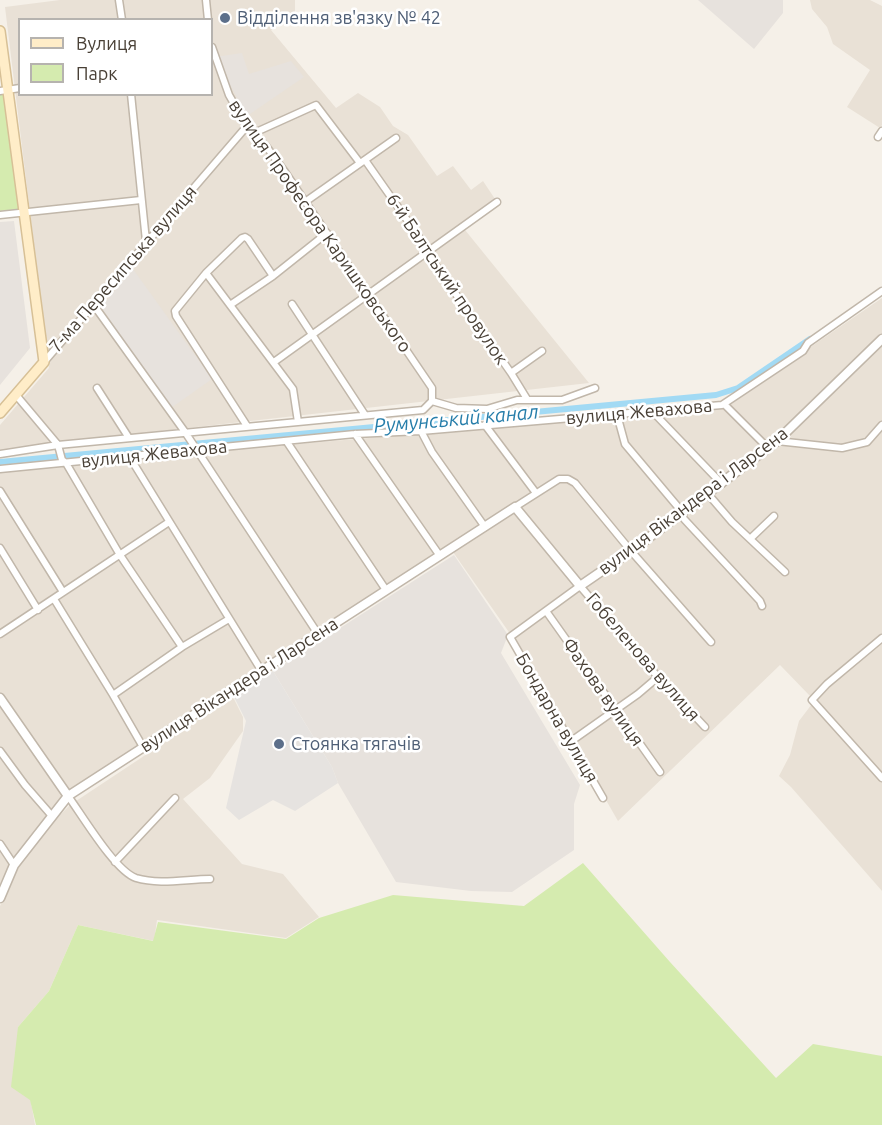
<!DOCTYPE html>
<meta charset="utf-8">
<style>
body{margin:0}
#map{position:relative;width:882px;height:1125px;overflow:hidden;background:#f5f0e8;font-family:Ubuntu,sans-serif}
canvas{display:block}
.legend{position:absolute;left:18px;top:18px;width:195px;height:78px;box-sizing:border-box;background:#fff;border:2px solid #b6b3af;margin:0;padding:8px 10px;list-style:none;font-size:18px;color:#494036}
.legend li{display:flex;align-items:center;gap:12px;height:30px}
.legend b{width:30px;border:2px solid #b6b3af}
</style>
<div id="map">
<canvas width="882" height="1125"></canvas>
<ul class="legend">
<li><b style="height:8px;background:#ffedc8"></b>Вулиця</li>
<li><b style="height:16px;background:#d5ebaf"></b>Парк</li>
</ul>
</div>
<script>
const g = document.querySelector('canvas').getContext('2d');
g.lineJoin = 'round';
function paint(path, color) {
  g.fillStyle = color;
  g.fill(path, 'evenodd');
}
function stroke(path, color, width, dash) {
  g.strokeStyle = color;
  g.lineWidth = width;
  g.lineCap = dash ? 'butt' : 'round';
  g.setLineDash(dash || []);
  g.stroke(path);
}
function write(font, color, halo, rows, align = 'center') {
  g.font = font + ' Ubuntu,sans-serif';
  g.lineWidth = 5;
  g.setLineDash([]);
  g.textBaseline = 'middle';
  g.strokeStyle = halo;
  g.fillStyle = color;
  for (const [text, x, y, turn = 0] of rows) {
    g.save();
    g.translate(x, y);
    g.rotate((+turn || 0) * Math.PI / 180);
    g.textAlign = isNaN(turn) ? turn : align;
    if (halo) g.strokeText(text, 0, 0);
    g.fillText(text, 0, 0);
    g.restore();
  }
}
paint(new Path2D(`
 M60,0H295V15L271,30L336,108L358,93L380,107L393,126L408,135L437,176L453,166L471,190L483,181L495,199L461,225L589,383L63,442L0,452V425L49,368L5,7ZM20,20H212V94H20Z
 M810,0H870L882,6V125L880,128L847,107L870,70L833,44L827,27L812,9Z
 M882,298V636L811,697L780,665L618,821L513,638L453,552L488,528L434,453L426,436L429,432L723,407Z
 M417,434L481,525L64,795L9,868L0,887V471L200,452Z
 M882,641V891L791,787L779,776L790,755L799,721L818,696Z
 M233,697L243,717V731L210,778L183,799L242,864L283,874L319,917L286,938L157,920L154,941L78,925L49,991L18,1027L35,1125H0V906L16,871L49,826L70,805Z`), '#e9e1d6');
paint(new Path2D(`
 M698,0H783V13L754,49Z
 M242,53L249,74L291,61L304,77L247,116L215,57Z
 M14,221L30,348L0,385V222Z
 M133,269L212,379L171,408L101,307Z
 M454,555L508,635L501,653L580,785L574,804V850L512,892L471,891L396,882L338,783L332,767L273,671Z`), '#e7e2dd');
paint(new Path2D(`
 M5,94L20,210L0,211V95Z
 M583,863L670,962L776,1078L813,1044L882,1056V1125H36L30,1100L11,1087L18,1027L49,991L78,925L153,941L158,922L286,939L319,918L393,895L524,906Z`), '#d5ebaf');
paint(new Path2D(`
 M273,671L332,767L338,783L295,811L273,800L239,820L226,808L246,721L234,697Z`), '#e6e3e0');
stroke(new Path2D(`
 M0,462L716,395L738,388L810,339`), '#a2daf4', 6);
const minor = new Path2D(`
 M119,0L122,20
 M206,0L208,20
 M212,47L229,95L247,126L266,146L285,172L432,388V401
 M0,91L20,88
 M131,94L146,241
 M254,133L316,105L360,163
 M878,137L882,131
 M365,160L426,247L430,257L511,373L527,399
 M305,202L396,138
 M0,215L141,200
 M206,273L293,389L298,422
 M93,304L185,432L318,634
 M292,304L365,415
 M230,305L273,276L327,233
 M44,362L247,126
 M274,362L497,202
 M511,373L542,351
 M97,388L129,438
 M16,395L58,445L62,460L66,463L120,555L182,647
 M432,401L456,408L487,409L517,400H562L595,388
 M724,404L768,448
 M652,411L722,484
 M619,414V422L625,444L678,507L684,519L760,601L762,606
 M485,425L536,493
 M247,426L176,316L175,311L206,273L242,238L245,237L248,239L273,276
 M421,431L432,452L485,527
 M355,434L440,556
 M777,441L842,448L867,442L882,425
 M287,442L386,590
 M0,454L58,445L423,410L432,401
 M129,456L261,670
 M0,469L355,434L421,431L722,405L803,351L808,343L882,291
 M0,491L63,592
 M708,494L732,522L785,572
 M515,507L559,479H568L575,483L631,551L711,642
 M750,539L774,516
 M0,548L38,610
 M54,599L113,695L143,747
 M546,611L660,772
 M0,634L169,522
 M882,638L827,684L812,700L882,778
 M113,695L182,647L229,619
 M570,742L638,694L658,677
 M0,751L25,785L52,816
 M68,796C82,815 115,871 136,878C159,885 187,879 210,879
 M603,798L510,637L580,586L658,677L705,727
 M0,844L14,865
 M115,862L175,798`);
const tertiary = new Path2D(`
 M0,698L68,796
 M0,898L14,865L68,796L515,507L580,586L631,551L777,441L882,339`);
const secondary = new Path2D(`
 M0,31L44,362L0,413`);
stroke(minor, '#c1b7aa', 9);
stroke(tertiary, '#c1b7aa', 11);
stroke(secondary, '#d7c096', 12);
stroke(minor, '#fff', 6);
stroke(tertiary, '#fff', 8);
stroke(secondary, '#ffedc8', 9);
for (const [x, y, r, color] of [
 [225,18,6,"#5c6f8a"],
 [279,744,6,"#5c6f8a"]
]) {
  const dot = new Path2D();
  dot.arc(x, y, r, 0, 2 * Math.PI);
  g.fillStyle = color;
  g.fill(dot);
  stroke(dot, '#fff', 2);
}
write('18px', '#4e5e75', '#fff', [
 ["Відділення зв'язку № 42",237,18],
 ["Стоянка тягачів",291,744]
], 'left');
write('18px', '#494036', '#fff', [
 ["вулиця Професора Каришковського",320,226,55],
 ["7-ма Пересипська вулиця",123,269,-49],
 ["6-й Балтський провулок",447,279,56],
 ["вулиця Жевахова",639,412,-5],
 ["вулиця Жевахова",154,454,-6],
 ["вулиця Вікандера і Ларсена",693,501,-37],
 ["Гобеленова вулиця",643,657,49],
 ["вулиця Вікандера і Ларсена",239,685,-33],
 ["Фахова вулиця",603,692,55],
 ["Бондарна вулиця",557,718,60]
]);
write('italic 20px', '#277eaa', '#fff', [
 ["Румунський канал",456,419,-5]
]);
</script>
